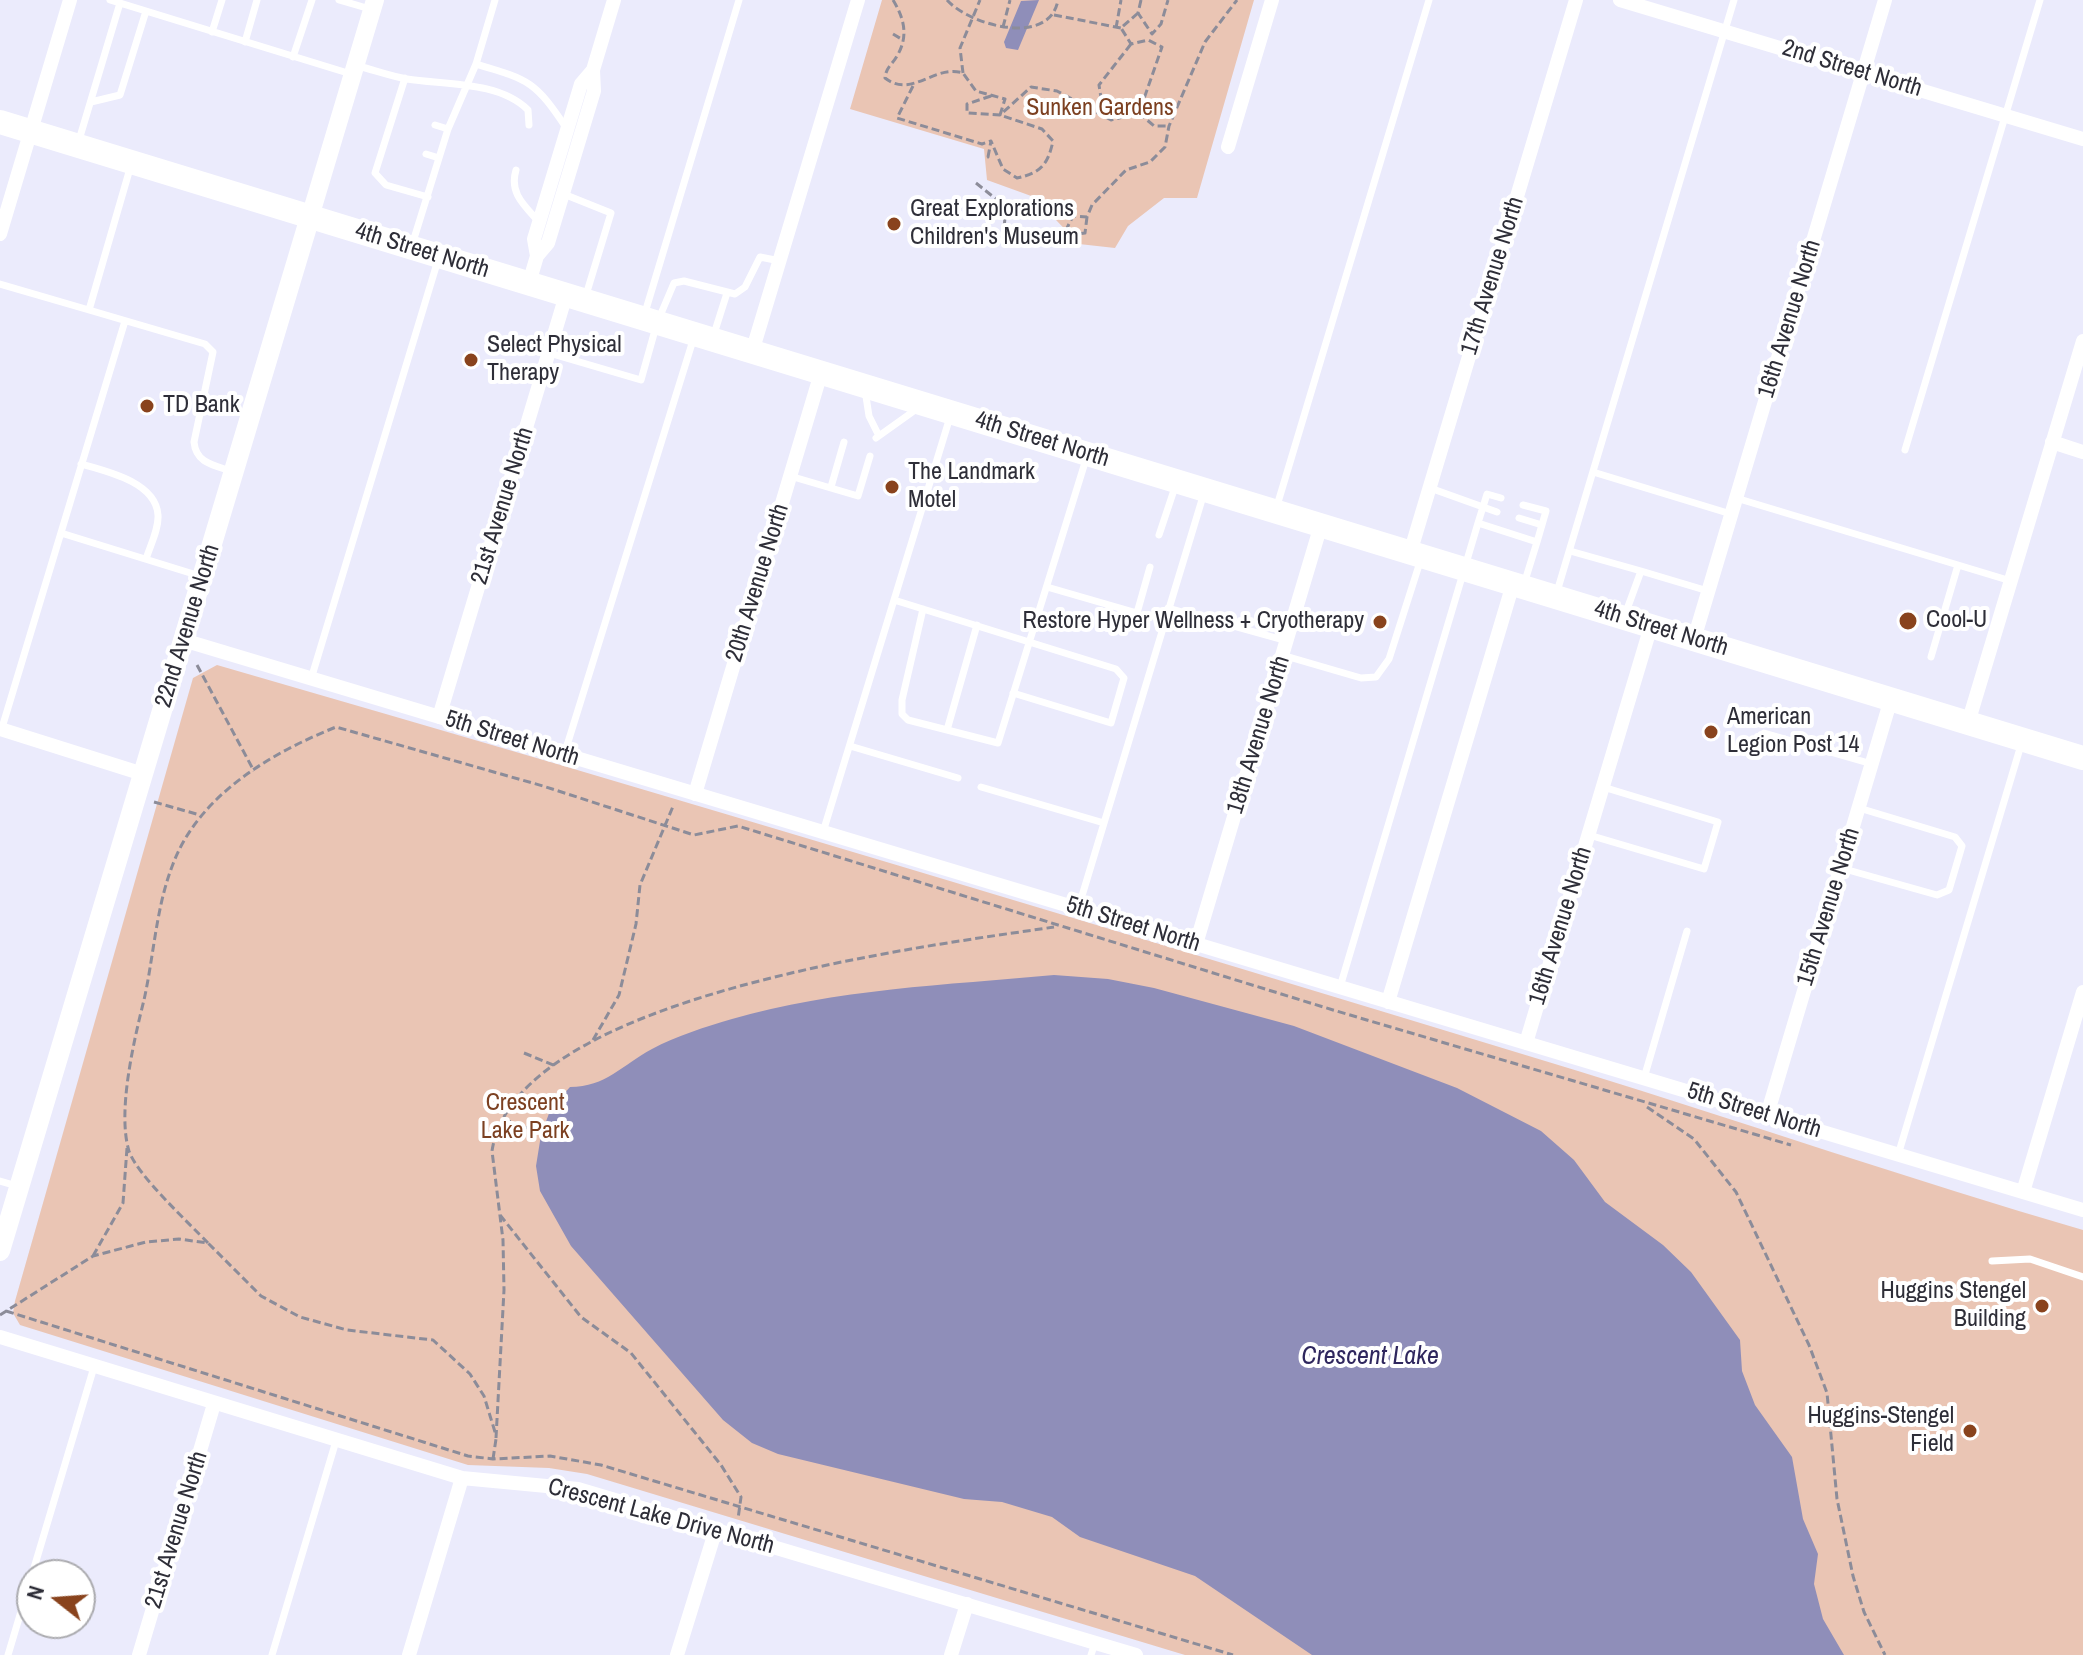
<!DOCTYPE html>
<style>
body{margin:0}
#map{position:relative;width:2083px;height:1655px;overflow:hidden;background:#ebebfc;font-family:"Archivo Narrow",sans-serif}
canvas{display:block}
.north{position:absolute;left:16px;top:1559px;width:80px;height:80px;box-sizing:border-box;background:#fff;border:2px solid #ababaf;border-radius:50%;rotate:287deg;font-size:22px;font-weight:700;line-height:32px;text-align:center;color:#2e2e38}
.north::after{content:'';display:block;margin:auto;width:28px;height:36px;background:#89431d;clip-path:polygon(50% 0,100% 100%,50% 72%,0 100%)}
</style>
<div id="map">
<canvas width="2083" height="1655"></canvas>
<div class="north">N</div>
</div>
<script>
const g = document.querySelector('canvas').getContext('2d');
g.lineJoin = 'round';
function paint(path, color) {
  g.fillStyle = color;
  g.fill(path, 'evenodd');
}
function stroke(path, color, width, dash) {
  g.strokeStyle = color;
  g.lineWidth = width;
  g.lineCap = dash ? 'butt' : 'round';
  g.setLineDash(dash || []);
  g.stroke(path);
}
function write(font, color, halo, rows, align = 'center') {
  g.font = font + ' "Archivo Narrow",sans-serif';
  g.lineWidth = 8;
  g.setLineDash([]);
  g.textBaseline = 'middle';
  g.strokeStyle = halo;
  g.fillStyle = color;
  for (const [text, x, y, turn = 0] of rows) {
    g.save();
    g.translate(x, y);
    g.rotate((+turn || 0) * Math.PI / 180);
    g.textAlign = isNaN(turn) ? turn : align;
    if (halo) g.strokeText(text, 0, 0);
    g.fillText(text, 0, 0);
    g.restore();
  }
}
paint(new Path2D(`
 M882,0H1254L1197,198H1164L1128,226L1115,248L1079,244L1034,197L987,180L984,149L850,109Z
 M217,665C672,796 1125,933 1578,1071C1747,1123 1914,1181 2083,1230V1655H1185L587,1474L549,1468L468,1465L20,1325L13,1313L15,1301L193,678Z`), '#eac5b4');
paint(new Path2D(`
 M1039,0L1018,50L1006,48L1004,42L1021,1Z
 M1054,975L1108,979L1154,988L1294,1026L1457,1088L1541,1131L1574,1160L1605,1202L1663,1245L1691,1272L1740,1340L1742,1371L1755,1405L1792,1457L1803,1519L1818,1554L1814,1584L1823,1619L1844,1655H1312L1195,1576L1080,1537L1052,1517L1002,1502L964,1499L778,1454L752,1443L723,1420L571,1246L540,1191L536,1166L541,1135L551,1108L570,1087C606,1087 622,1065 652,1049C676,1036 705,1027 732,1019C835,989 947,985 1054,975Z`), '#8f8eb9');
stroke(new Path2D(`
 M893,0C904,18 909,36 897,56C892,65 886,67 885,78C912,99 934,64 963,73L976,91L1005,99L1000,115L1042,129L1053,141C1048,164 1041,173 1017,178L1003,169L991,141L988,157L985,154
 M947,0C970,26 1050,47 1058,0
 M1141,0L1138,13L1152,34L1161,24L1168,0
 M1138,13L1121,28L1131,44L1148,40L1162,47L1139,113L1154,126H1169
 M1054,15L1121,28
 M1003,27L1010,0
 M1116,28L1121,0
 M893,34L903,40
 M1131,44L1099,85L1102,104L1111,120L1139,113
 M963,73L960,48L980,0
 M913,86L897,118L982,144L991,141
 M991,96L967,104V113L1000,115L1031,87L1057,91L1111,120
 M976,183L1006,207L1003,239
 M1087,217L1085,233L1071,235L1066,230L1073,216L1087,217L1092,205L1126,170L1150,162L1165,147L1169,126L1205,42L1237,0
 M197,665L254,771
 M154,802L200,815
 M593,1040L619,995L636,924L640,885L674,804
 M524,1053L556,1066
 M1647,1107L1694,1139L1736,1192L1809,1345L1827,1393L1837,1499L1853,1576L1864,1612L1885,1655
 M503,1119L528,1128
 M500,1215L581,1317L631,1353L721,1465L741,1497L738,1519
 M208,1243C188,1222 137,1175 129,1151C117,1112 134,1040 144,1000C154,955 156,907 173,864C199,795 271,753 336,727L543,786L694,835L738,826L1333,1010L1791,1145
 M93,1256L123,1203L127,1148
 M6,1311L468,1456L493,1459L550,1456L601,1465L1233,1655
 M0,1315L93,1256L146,1242L179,1239L208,1243L261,1296L300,1317L347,1330L433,1340L470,1374L484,1396L495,1432
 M496,1438L504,1290L503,1240L492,1151C515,995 928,946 1054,927
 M493,1459L496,1439`), '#8c8c99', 3, [8, 4]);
stroke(new Path2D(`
 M110,0L351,74
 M339,0L370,9
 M212,32L222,0
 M245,42L257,0
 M293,57L312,0
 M476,64C530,80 535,81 567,129
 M358,66C374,70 390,76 407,79C445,85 499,81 528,110L529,125
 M405,78L375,173L386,185L428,197
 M91,102L120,95L146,11
 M435,125L448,129
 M79,140L120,3
 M426,154L439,158
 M131,165L89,310L205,344L213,352L194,442C196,463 213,465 231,471
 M516,170C509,193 524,205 539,222
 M561,193L611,213L586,295
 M412,245L448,129L476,64L495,0
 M0,284L89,310
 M644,316L739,0
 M713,337L727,293
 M549,353L641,380L657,323L674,283L684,281L735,294L745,287L760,257L780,261
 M865,390L869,416L878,434
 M876,438L918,408
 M1905,450L2040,0
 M81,464C106,471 156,482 158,515C159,529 150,546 146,559
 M1593,472L1731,514
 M790,476L858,496L870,456
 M831,487L844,442
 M1430,488L1497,512
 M1736,498L2011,581
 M1523,505L1546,511L1537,542
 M1276,509L1429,0
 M1519,518L1542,525
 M1478,523L1487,494L1501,498
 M61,533L200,576
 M1159,535L1176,484
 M1570,551L1641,571L1626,612
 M1641,571L1708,591
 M1047,587L1137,613L1150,567
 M1556,595L1734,0
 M894,600L1116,669L1124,678L1111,723L1013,693
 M1168,608L1287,641
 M923,609L902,700V714L908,720L998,743L1087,456
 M1282,655L1361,678L1376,677L1389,659L1420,562
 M1931,657L1958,565
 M311,679L438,260
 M947,730L977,625
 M1,731L125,321
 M1764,733L1872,764
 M850,746L958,778
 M564,755L694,337
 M981,787L1104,823
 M823,832L950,417
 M1589,835L1704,869L1718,822L1603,787
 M1841,868L1937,895L1949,890L1962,846L1955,837L1859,808
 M1078,909L1204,493
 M1340,987L1478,523L1537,542L1524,584
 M1644,1078L1687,931
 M1898,1155L2021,745
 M0,1181L17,1186
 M1992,1261L2030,1259L2083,1277
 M8,1655L94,1367
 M272,1655L336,1441
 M1091,1655L1095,1643`), '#fff', 7);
stroke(new Path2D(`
 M1620,0L2083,139
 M1228,147L1272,0
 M0,234L70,0
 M537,256L534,239L581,84L593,70
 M529,283L537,256L548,243L594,91L593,70L614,0
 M752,352L858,0
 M2052,442L2083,452
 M1410,553L1576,0
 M1694,639L1885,0
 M183,640L2083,1210
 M439,717L566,295
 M1968,723L2083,341
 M0,729L143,774
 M695,794L821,373
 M1196,944L1321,525
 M1388,1002L1513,584
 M1526,1043L1651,626
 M1767,1115L1891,699
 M2023,1192L2083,992
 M0,1337L462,1478L578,1489L1136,1655
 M139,1655L214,1404
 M409,1655L462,1478
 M677,1655L716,1529
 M951,1655L967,1604`), '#fff', 14);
stroke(new Path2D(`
 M310,217L375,0`), '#fff', 18);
stroke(new Path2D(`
 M0,1251L310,217`), '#fff', 20);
stroke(new Path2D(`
 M0,122L2083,758`), '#fff', 24);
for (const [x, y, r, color] of [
 [894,224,8,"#89431d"],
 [471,360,8,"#89431d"],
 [147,406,8,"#89431d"],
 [892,487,8,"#89431d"],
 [1908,621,10,"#89431d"],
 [1380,622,8,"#89431d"],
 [1711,732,8,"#89431d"],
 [2042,1306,8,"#89431d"],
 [1970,1431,8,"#89431d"]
]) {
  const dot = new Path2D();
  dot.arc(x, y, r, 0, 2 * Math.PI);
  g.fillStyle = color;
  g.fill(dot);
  stroke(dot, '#fff', 3);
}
write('24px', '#2e2e38', '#fff', [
 ["2nd Street North",1852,69,17],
 ["4th Street North",422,251,17],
 ["17th Avenue North",1493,276,-73],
 ["16th Avenue North",1790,319,-73],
 ["4th Street North",1042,440,17],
 ["21st Avenue North",503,506,-73],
 ["20th Avenue North",758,583,-73],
 ["22nd Avenue North",188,626,-73],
 ["4th Street North",1661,629,17],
 ["18th Avenue North",1259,735,-73],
 ["5th Street North",512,739,17],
 ["15th Avenue North",1829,907,-73],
 ["5th Street North",1133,925,17],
 ["16th Avenue North",1561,926,-73],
 ["5th Street North",1754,1111,17],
 ["Crescent Lake Drive North",661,1517,15],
 ["21st Avenue North",177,1530,-73]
]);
write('24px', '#7c4021', '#fff', [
 ["Sunken Gardens",1100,109],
 ["Crescent",525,1104],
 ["Lake Park",525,1132]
]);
write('24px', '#2e2e38', '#fff', [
 ["Great Explorations",910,210],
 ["Children's Museum",910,238],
 ["Select Physical",487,346],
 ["Therapy",487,374],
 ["TD Bank",163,406],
 ["The Landmark",908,473],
 ["Motel",908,501],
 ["Cool-U",1926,621],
 ["Restore Hyper Wellness + Cryotherapy",1364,622,"right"],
 ["American",1727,718],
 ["Legion Post 14",1727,746],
 ["Huggins Stengel",2026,1292,"right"],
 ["Building",2026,1320,"right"],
 ["Huggins-Stengel",1954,1417,"right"],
 ["Field",1954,1445,"right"]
], 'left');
write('italic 26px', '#2f275e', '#fff', [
 ["Crescent Lake",1370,1357]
]);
</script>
